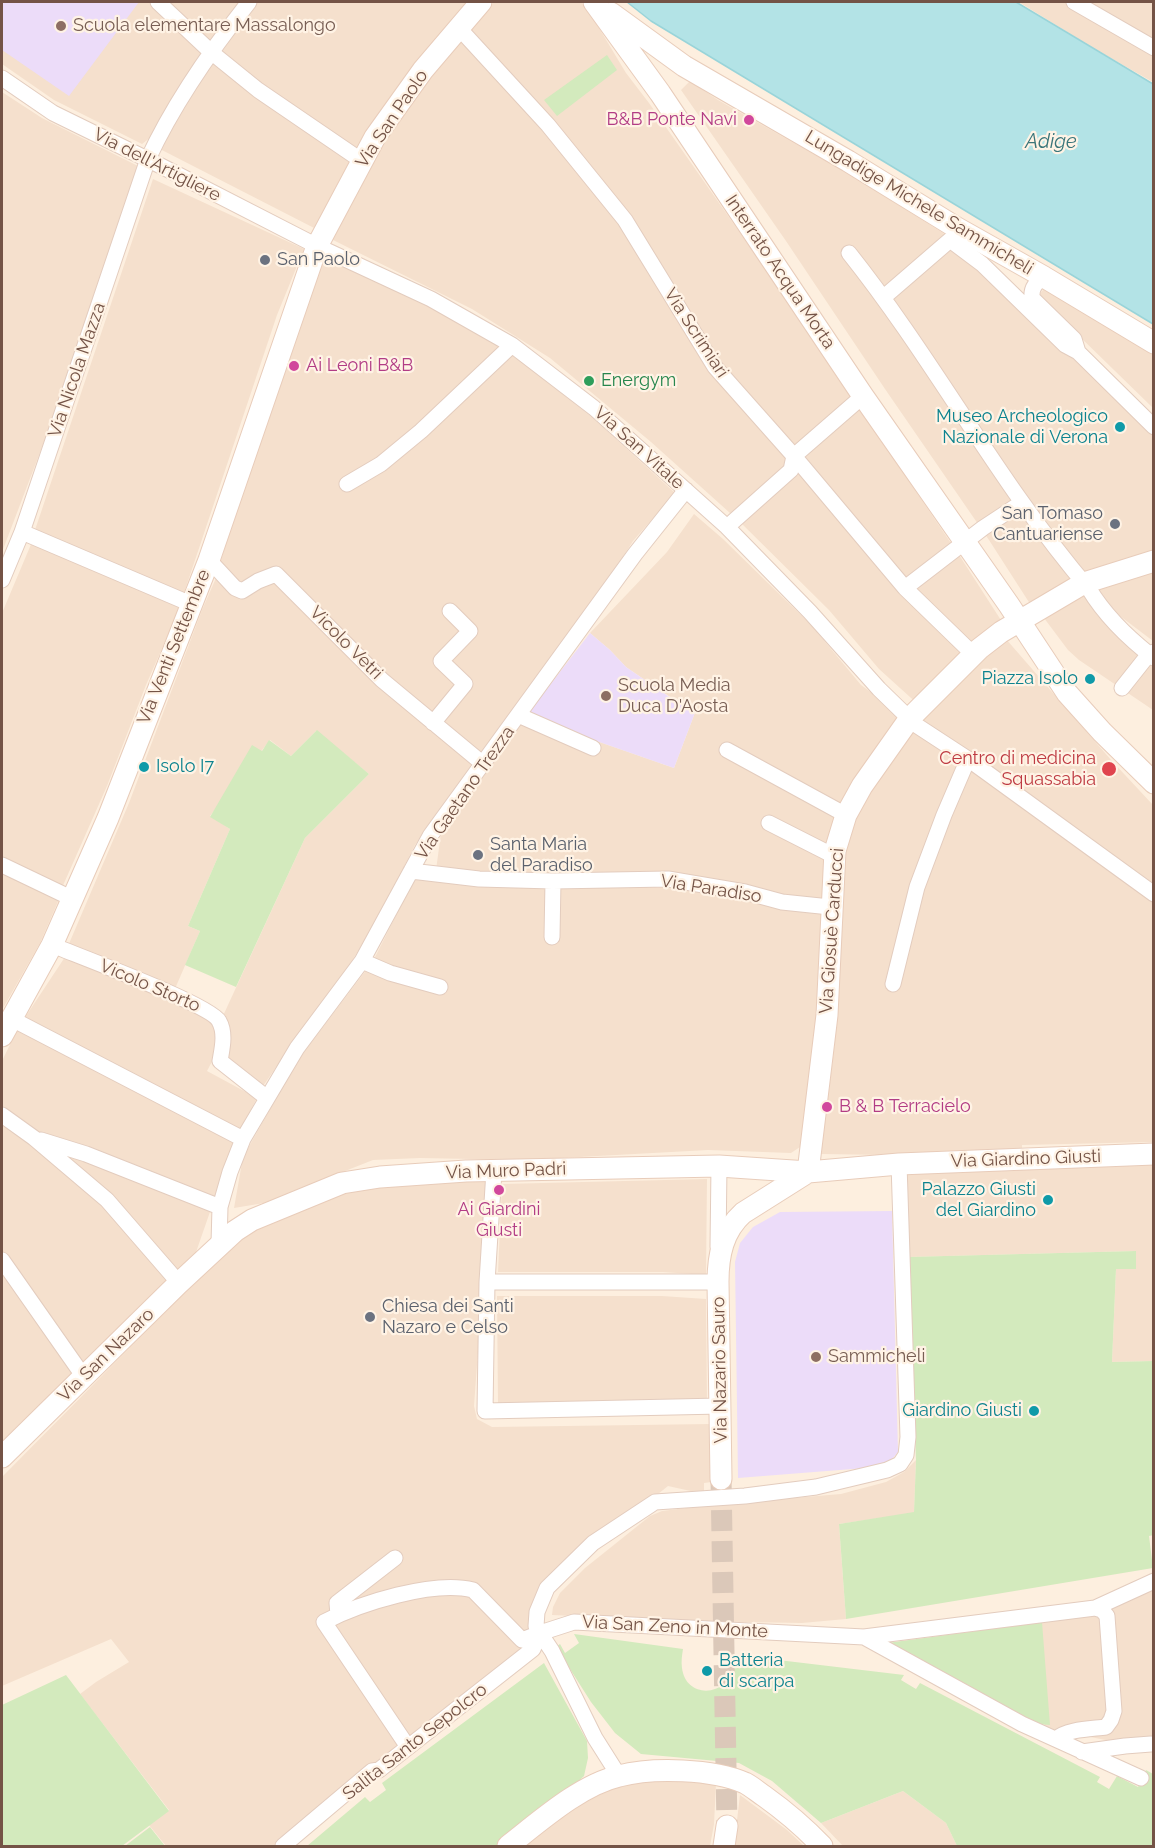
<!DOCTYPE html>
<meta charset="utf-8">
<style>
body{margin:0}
#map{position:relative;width:1155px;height:1848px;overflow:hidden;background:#fdefdf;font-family:Raleway,sans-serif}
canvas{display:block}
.frame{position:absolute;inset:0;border:3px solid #745346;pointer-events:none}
</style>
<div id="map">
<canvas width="1155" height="1848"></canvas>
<div class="frame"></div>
</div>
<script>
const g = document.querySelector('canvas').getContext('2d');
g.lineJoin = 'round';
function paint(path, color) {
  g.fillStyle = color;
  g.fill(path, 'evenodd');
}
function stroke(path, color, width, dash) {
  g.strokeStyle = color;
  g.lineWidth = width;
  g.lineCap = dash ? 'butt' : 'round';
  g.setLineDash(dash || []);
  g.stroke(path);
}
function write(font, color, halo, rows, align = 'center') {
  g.font = font + ' Raleway,sans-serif';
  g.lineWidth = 4.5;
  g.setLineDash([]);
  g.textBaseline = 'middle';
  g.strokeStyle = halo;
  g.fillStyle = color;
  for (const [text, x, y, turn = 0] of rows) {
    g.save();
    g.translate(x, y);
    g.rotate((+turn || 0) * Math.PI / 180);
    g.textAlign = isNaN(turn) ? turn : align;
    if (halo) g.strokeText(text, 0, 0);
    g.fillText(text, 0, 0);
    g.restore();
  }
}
paint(new Path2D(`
 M2,2H242L151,137L142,144L54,100L2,64Z
 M255,2H470L421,56L370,130L318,230L156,147L199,75Z
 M494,2H581L590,13L626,73L649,103L759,260L961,558L1006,628L921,707L879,669L829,610L740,522L651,442L550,358L472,309L329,238L362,169L467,29Z
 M1019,2H1153V82L1091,47Z
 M690,81L718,100L854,177L989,262L1153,429V550L1088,579L1034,610L989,540L885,389L786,241L681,90Z
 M2,92L42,118L144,169L134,206L2,552Z
 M153,179L304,249L277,315L183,596L34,533Z
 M323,258L376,281L464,324L520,361L593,418L675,493L633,541L591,607L415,845L376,922L337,985L301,1031L261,1089L228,1057L222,1018L305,838L369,774L316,731L291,756L270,740L210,816L230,829L188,926L200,931L174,991L68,946L129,803L202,610L216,578L249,462Z
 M1048,284L1153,349V408L1038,296Z
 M694,514L723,539L812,626L861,685L902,715L862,774L822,902L661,874L587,872L549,878L436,870L441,833L518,724L585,737L674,768L696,710L688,704L685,707L626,667L610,650L590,633L667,552Z
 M32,542L100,574L103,571L181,605L146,685L107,786L61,890L2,862V613Z
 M1153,566V641L1087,591Z
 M1083,595L1098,616L1110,628L1153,661V710L1079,660L1068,650L1041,614Z
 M1006,639L1112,761L1153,805V1142L1022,1145V1149L888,1155L821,1154L834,1050L840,970L841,895L846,844L851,824L868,790L911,729Z
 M2,869L60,897L40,943L2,1010Z
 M416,876L706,890L740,896V900L825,913L817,988L818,1019L803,1145L791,1153L708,1150L524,1160L420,1158L373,1160L264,1203L234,1208L243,1157L298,1060L373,961Z
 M67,954L209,1017L219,1038L217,1052L207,1071L257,1098L235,1140L195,1255L2,1441V1061L18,1028Z
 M1153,1163V1361L1112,1362L1116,1269L1136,1251L908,1257L905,1173Z
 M491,1174L474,1406L477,1419L492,1427L711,1424L712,1482L704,1483V1491L695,1492L668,1486L547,1583L529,1648L274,1846H166L149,1825L169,1810L80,1694L96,1682L129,1662L111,1639L2,1686V1477L239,1237L345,1189Z
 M707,1179L706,1275L663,1272H498L502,1184Z
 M497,1296H662L706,1299L707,1400L498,1403Z
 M916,1460L914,1513L839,1524L846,1619L802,1623L685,1621L552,1615L553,1607L560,1593L585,1568L650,1516L662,1511L710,1505L841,1494L886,1482L904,1472Z
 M1153,1579L1154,1738L1151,1749L1045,1728L1035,1616L1099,1601Z
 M676,1780L716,1784L714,1824L710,1846H524L571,1809L591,1796L625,1783Z
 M903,1791L946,1823L957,1846H843L821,1823Z
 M740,1795L787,1830L804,1846H734Z`), '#f5e0cd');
paint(new Path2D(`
 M2,2H139L69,96L2,50Z
 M590,633L610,650L626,667L684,707L688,703L696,710L674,768L585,737L529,712Z
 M892,1211L898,1452L888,1464L878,1467L738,1478L735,1262L740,1243L753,1227L780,1212Z`), '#ecdcf9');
paint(new Path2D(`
 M607,55L617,70L557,116L544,100Z
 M317,730L369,774L305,838L236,987L185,965L200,931L188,926L230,829L210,817L252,745L262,751L269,740L291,756Z
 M1136,1251V1269H1116L1112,1362L1153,1361L1154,1535L1149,1536L1153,1568L846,1619L839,1524L914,1512L916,1460L908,1257Z
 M1042,1622L1050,1725L1036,1724L887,1643Z
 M574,1634L683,1649C682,1655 681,1662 682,1668C686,1701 732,1697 734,1662L752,1664L753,1657L904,1675L901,1680L916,1689L920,1683L1100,1777L1097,1782L1109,1789L1117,1776L1138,1787L1146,1770L1153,1774V1846H957L946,1823L903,1791L821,1823L772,1781L739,1763L641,1754L615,1733L591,1702L556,1647L560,1644L565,1653L579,1643Z
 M544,1663L587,1741L588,1758L584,1776L564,1795L496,1846H307L365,1797L370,1802L386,1790L382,1783Z
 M66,1675L169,1811L122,1846H2V1705Z
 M150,1827L165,1846H125Z`), '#d3eabd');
const water = new Path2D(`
 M627,2H1016L1153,84V324L651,21Z`);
paint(water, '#b3e3e6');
stroke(water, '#99d4d9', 1.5);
stroke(new Path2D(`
 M721,1479L727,1826`), '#dbc8b9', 21, [21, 10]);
const street = new Path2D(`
 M158,2L211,52L258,90L362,161
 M1074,2L1154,48
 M458,27L548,125L625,220L715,367L794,456L905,588L973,654
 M2,78L53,113L161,166L317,246L431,299L512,345L594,408L727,527L810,612L879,689L916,725L968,759L1154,894
 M849,253C935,361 999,484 1089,589C1106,617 1128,638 1154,658
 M1044,277C1036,283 1031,287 1032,298L1074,339L1078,352L1154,427
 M884,297L950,240L982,264L1065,345L1078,352
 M794,456L863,396
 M347,484L381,464L421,431L512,345
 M727,527L791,470L794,456
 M22,532L191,604
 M209,560L235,588L242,591L258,581L276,574L382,680L482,763
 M2,580L22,532L148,159C174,103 211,50 249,2
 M905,588L983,528L1021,503
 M1122,688L1149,654L1154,652
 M518,715L593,748
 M433,723L465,684L441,661L470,631L450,611
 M727,750L846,815
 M769,823L834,856
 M2,865L71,898
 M411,871L479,879L553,881L668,879L745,892L782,902L830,907
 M552,937L553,881
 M52,945C76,955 211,1005 219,1021C226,1033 222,1049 220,1061L267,1098
 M362,961L390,973L440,987
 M893,984L917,887L944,815L968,759
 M12,1019L243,1139
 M2,1115L34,1138L107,1200L179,1283
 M41,1140L86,1154L220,1207
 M899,1164L908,1437L906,1455L900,1464L887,1470L816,1487L745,1496L655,1502L593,1543L547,1588L537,1612L536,1626L540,1633L574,1622L864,1637L1022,1724L1141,1778
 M494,1171L487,1282L485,1411L721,1406
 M219,1244L220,1207L230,1172L243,1139L297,1048L362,961L430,836L635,554L686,490
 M718,1247L719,1166
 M2,1260L84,1377
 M487,1282H718
 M338,1615L337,1603L395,1558
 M540,1633L552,1651L595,1738L619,1776
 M864,1637L1095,1608L1154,1581
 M1056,1739C1067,1729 1091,1729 1106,1727L1111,1720L1114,1711L1107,1616L1102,1610L1095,1608
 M408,1747L324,1622C360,1603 434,1580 473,1590L522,1640L540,1633
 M1082,1752L1125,1746L1151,1744
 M283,1846L372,1771L379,1770L533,1649L540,1633`);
const secondary = new Path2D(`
 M594,2L660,93L863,396L1009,605L1067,693L1102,732L1154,783
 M611,13L684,66L848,161L957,228L1044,277L1154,343
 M2,1036L52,945L108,818L209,560L317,246L375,137L423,70L481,2
 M808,1172L827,1015L835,851L846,815L862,786L910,718L979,649L1001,632L1084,583L1154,561
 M2,1457L179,1283L235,1231L252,1220L342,1183L380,1177L466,1171L719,1166L808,1172L899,1164L1154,1154
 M721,1479L718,1282C718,1255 723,1231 743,1213L808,1172
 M508,1846C539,1822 580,1785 619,1776C653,1767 713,1769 745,1783C751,1786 758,1792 764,1796C785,1811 804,1827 822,1846
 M724,1846L727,1826`);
stroke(street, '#e3ccbe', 17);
stroke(secondary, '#e8ccba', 23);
stroke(street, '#fff', 15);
stroke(secondary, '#fff', 21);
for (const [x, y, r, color] of [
 [61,26,6,"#8d6e63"],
 [749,120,6,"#d1479c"],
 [265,260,6,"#6b7280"],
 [294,366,6,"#d1479c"],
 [589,381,6,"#2e9e5b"],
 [1120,427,6,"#0f9aa8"],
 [1115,524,6,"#6b7280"],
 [1090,679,6,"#0f9aa8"],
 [606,696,6,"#8d6e63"],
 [144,767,6,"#0f9aa8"],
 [1109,769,8,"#e0444e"],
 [478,855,6,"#6b7280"],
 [827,1107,6,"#d1479c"],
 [499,1190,6,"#d1479c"],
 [1048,1200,6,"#0f9aa8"],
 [370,1317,6,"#6b7280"],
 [816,1357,6,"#8d6e63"],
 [1034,1411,6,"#0f9aa8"],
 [707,1671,6,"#0f9aa8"]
]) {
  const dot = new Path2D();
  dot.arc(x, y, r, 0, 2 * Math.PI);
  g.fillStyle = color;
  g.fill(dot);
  stroke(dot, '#fff3e5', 2);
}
write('18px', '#785e54', '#fff3e5', [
 ["Scuola elementare Massalongo",73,26],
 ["Scuola Media",618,686],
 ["Duca D'Aosta",618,707],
 ["Sammicheli",828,1357]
], 'left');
write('18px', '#745346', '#fff3e5', [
 ["Via San Paolo",392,119,-56],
 ["Via dell'Artigliere",157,165,27],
 ["Lungadige Michele Sammicheli",919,203,31],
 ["Interrato Acqua Morta",780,272,56],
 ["Via Scrimiari",696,333,57],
 ["Via Nicola Mazza",77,370,-71],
 ["Via San Vitale",639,448,42],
 ["Vicolo Vetri",346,643,45],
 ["Via Venti Settembre",174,647,-68],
 ["Via Gaetano Trezza",465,793,-55],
 ["Via Paradiso",711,889,9],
 ["Via Giosuè Carducci",832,931,-86],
 ["Vicolo Storto",150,986,23],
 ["Via Giardino Giusti",1026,1159,-2],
 ["Via Muro Padri",506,1171,-2],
 ["Via San Nazaro",106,1355,-44],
 ["Via Nazario Sauro",720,1370,-91],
 ["Via San Zeno in Monte",675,1627,3],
 ["Salita Santo Sepolcro",415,1742,-38]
]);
write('18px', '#b23c85', '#fff3e5', [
 ["B&B Ponte Navi",737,120,"right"],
 ["Ai Leoni B&B",306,366],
 ["B & B Terracielo",839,1107],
 ["Ai Giardini",499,1210,"center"],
 ["Giusti",499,1231,"center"]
], 'left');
write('18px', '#5b616d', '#fff3e5', [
 ["San Paolo",277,260],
 ["San Tomaso",1103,514,"right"],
 ["Cantuariense",1103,535,"right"],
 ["Santa Maria",490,845],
 ["del Paradiso",490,866],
 ["Chiesa dei Santi",382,1307],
 ["Nazaro e Celso",382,1328]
], 'left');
write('18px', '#27864d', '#fff3e5', [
 ["Energym",601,381]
], 'left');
write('18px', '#0d838f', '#fff3e5', [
 ["Museo Archeologico",1108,417],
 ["Nazionale di Verona",1108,438],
 ["Piazza Isolo",1078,679],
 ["Isolo I7",156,767,"left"],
 ["Palazzo Giusti",1036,1190],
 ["del Giardino",1036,1211],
 ["Giardino Giusti",1022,1411],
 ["Batteria",719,1661,"left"],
 ["di scarpa",719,1682,"left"]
], 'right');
write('18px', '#be3a42', '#fff3e5', [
 ["Centro di medicina",1096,759],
 ["Squassabia",1096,780]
], 'right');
write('italic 20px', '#3a757a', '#fff3e5', [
 ["Adige",1051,142]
]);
</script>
